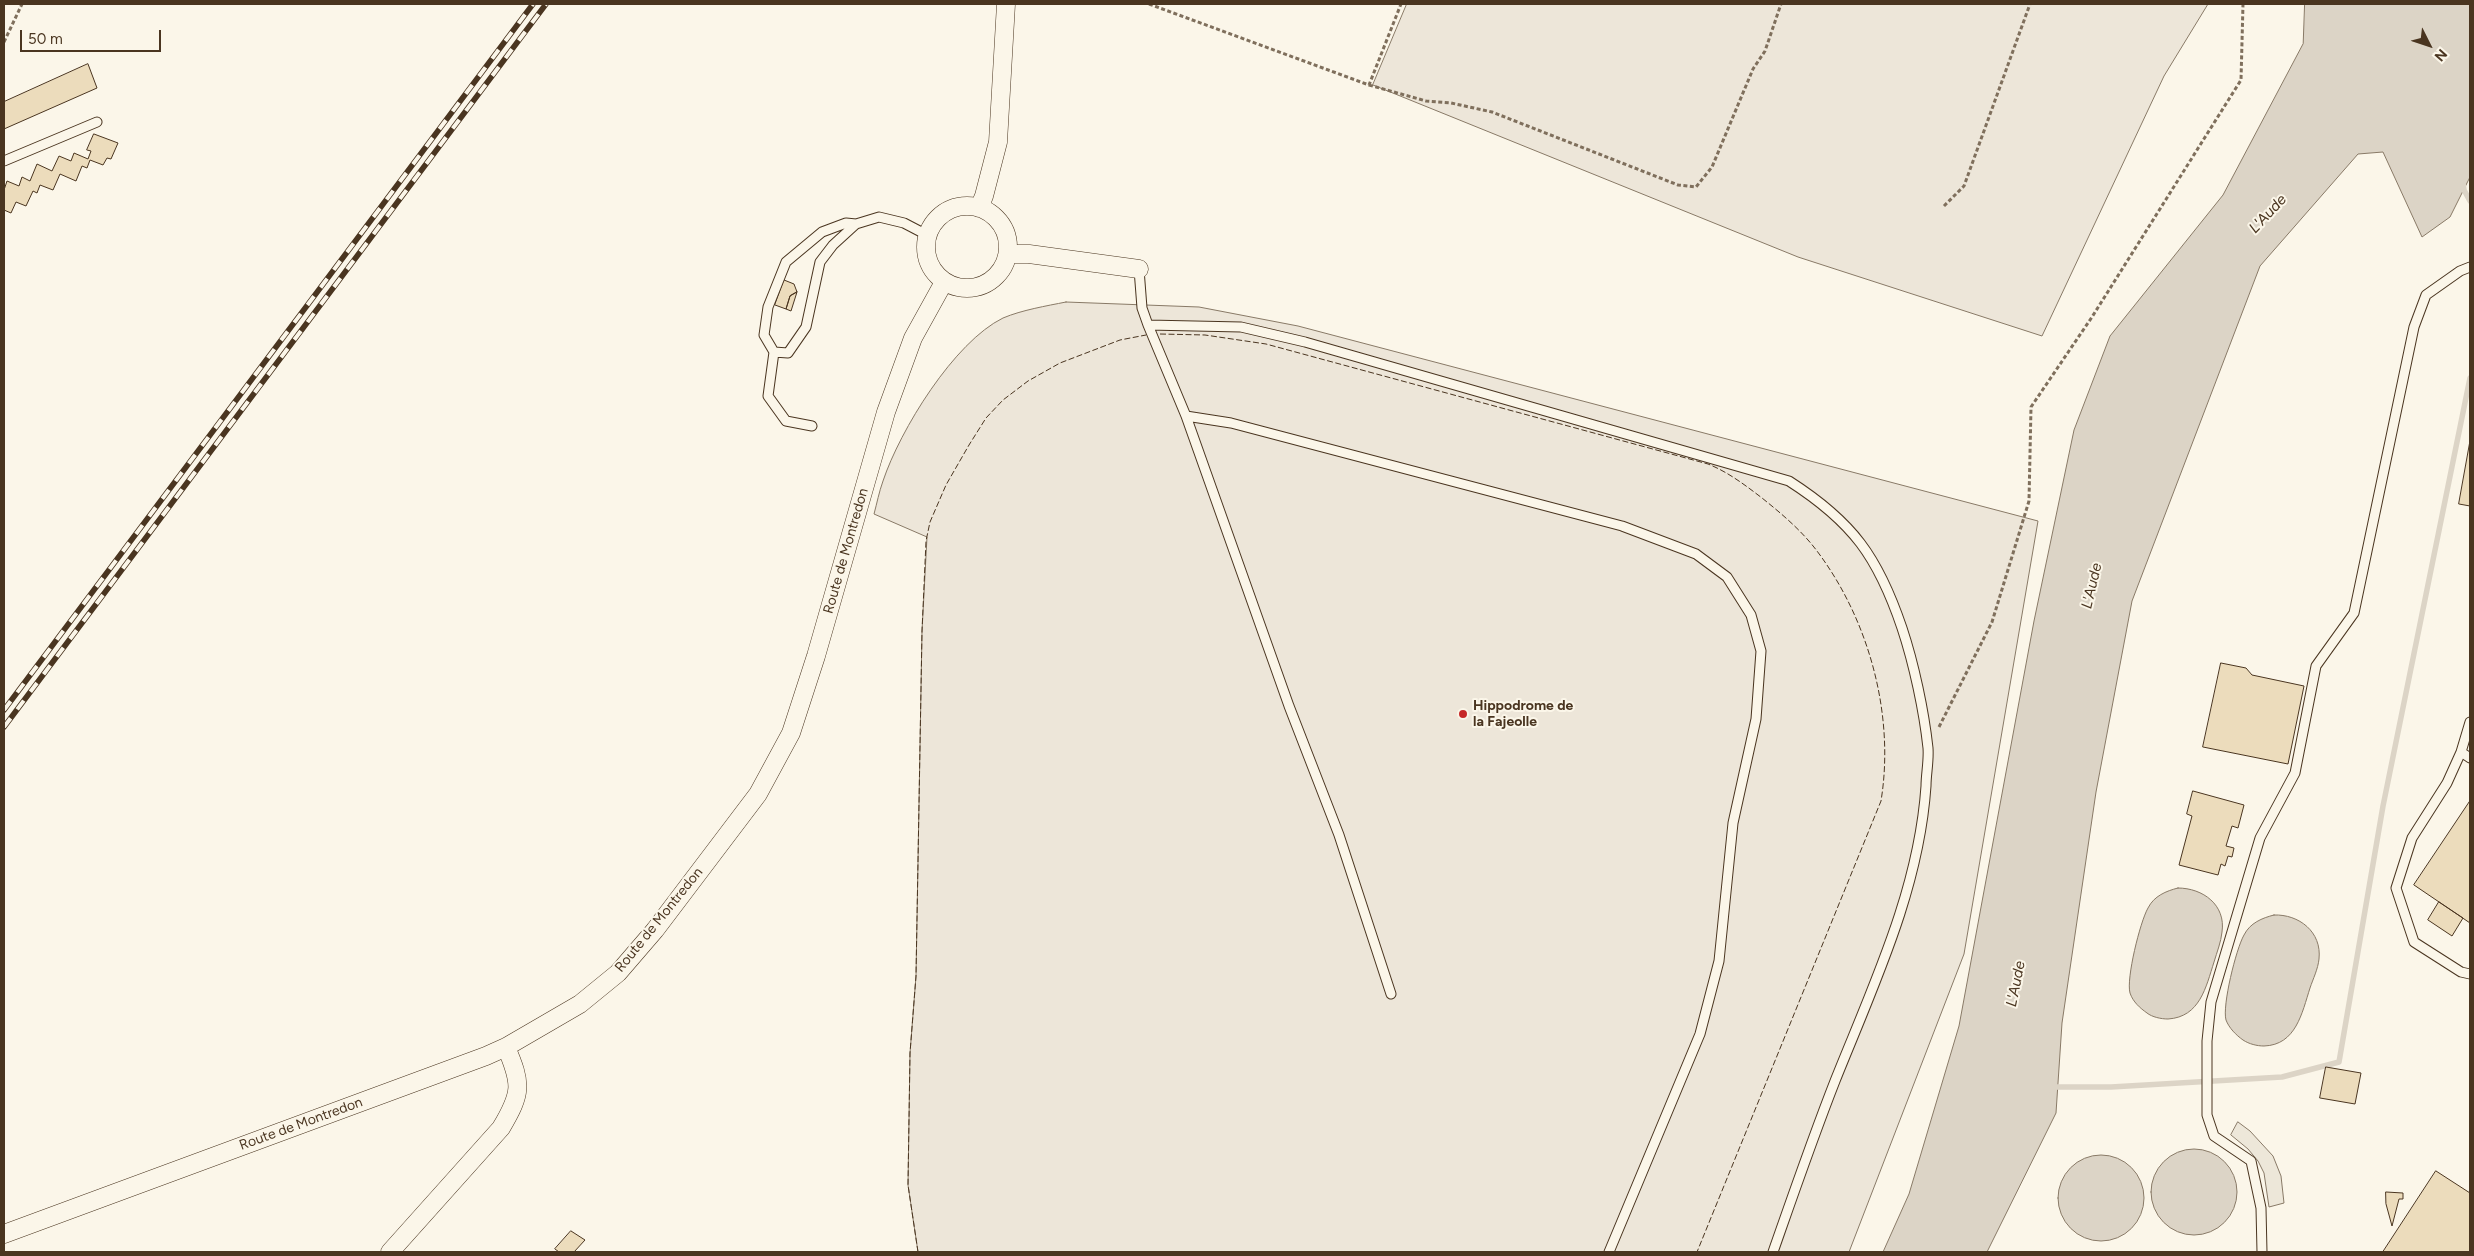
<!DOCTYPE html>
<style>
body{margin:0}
#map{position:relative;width:2474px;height:1256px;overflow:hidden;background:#fbf6e9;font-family:Figtree,sans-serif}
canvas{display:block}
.frame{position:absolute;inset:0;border:5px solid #4a3520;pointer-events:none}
.north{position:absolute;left:2404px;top:20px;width:50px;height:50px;-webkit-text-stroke:4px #fbf6e9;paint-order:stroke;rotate:131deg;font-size:14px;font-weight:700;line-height:20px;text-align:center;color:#4a3520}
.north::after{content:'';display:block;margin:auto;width:18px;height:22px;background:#4a3520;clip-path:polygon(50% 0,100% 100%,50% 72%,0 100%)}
.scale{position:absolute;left:20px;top:30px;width:141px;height:22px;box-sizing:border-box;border:2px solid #4a3520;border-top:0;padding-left:6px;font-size:15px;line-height:18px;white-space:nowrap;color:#4a3520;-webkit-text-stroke:4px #fbf6e9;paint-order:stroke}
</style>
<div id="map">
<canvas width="2474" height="1256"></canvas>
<div class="frame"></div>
<div class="north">N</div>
<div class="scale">50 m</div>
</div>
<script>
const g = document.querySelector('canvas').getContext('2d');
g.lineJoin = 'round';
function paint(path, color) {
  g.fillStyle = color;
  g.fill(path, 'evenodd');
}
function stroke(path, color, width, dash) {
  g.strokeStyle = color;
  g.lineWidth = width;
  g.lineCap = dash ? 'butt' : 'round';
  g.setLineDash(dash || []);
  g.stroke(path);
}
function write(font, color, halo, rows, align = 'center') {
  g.font = font + ' Figtree,sans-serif';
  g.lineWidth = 4;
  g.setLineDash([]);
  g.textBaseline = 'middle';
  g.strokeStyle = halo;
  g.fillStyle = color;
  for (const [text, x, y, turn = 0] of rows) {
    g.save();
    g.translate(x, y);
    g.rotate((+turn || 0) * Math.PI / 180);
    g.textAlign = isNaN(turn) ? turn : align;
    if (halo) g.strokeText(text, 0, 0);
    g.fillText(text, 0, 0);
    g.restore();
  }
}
const green = new Path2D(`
 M1407,4H2208L2164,76L2042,336L1798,257L1373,85Z
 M1066,302L1199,307L1298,326L2038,521L1964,954L1849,1252H918L908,1185L910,1053L916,976L922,631L927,537L874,514C877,503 879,492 883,481C900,430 954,342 1003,318C1022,310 1046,306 1066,302Z`);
paint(green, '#ede6d9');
stroke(green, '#887966', 1);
const parking = new Path2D(`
 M2238,1122L2250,1131L2273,1156L2281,1176L2284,1203L2269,1207L2264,1173L2258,1161L2248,1149L2231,1135Z`);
paint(parking, '#ede7d9');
stroke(parking, '#887966', 1);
const water = new Path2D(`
 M2305,4H2470V177L2450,217L2422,237L2383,152L2358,154L2260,266L2132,601L2096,792L2062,1023L2056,1113L1987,1252H1883L1909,1194L1959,1026L2034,621L2074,430L2110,336L2223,195L2303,44Z
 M2178,888C2203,888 2226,905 2222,932C2221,942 2217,952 2214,962C2206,987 2200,1017 2168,1019C2161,1019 2152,1017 2147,1013C2140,1008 2133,1002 2130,993C2126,979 2140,922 2148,908C2154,896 2166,891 2178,888Z
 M2274,915C2299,914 2322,932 2319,959C2318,969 2313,979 2310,988C2302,1013 2296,1045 2264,1046C2257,1046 2249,1044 2243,1040C2236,1035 2229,1028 2226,1020C2222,1006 2236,949 2244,935C2250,923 2262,918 2274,915Z
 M2151 1192a43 43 0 1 1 86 0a43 43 0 1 1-86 0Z
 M2058 1198a43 43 0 1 1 86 0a43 43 0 1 1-86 0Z`);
paint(water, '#dcd4c6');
stroke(water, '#887966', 1);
stroke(new Path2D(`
 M2463,183L2464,190L2470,201
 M2050,1090L2056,1087H2111L2282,1077L2339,1062L2383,806L2470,378`), '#dcd4c6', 5.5);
const building = new Path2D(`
 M88,64L97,88L4,129V102Z
 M94,134L118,143L111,159L107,158L103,165L90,160L87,168L82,166L76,181L60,174L53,190L40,185L37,193L33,191L26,206L16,202L11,213L4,210V190L7,181L19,186L22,177L30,181L37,164L52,171L59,156L71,161L74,153L88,159L91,151L87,150Z
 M784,280L794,284L797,292L790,296L786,309L775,305Z
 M797,292L791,311L786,309L790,296Z
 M2470,441V506L2459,504Z
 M2221,663L2246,668L2252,675L2304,686L2288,764L2203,747Z
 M2193,791L2244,805L2238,828L2232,826L2226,846L2234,848L2232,857L2228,856L2225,866L2221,864L2218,875L2179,865L2192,816L2187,814Z
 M2470,801V923L2414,885Z
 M2439,902L2463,918L2452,936L2428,920Z
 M2326,1067L2361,1073L2355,1104L2320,1098Z
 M2436,1171L2470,1193V1252H2383Z
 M2386,1192L2403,1193V1199H2399L2392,1226L2386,1204Z
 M571,1231L585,1240L574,1252H559L555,1249Z`);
paint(building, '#ecdcbc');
stroke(building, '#4a3520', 1);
const service = new Path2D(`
 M4,161L97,122
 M856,224L833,245L820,262L806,327L788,353L774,352L764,335L768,307L786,262L822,232L846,223L856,224L879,217L904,223L927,235
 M1139,269L1142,308L1148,325L1241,327L1305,342L1789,481C1853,522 1878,557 1902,628C1914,664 1924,711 1928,748C1929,761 1926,774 1926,786C1919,890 1873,986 1835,1081C1813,1137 1793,1195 1773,1252
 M1148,325L1186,416L1289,706L1339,835L1391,994
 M774,352L768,396L786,421L812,426
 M1186,416L1231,423L1622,526L1696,554L1727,577L1751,615L1761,651L1756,719L1733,823L1719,961L1700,1034L1609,1252
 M2470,722L2461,752L2470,758
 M2461,752L2447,783L2412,838L2396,888L2414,942L2461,972L2470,974
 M2262,1252L2261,1208L2251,1161L2214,1136L2207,1115V1041L2211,1002L2260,838L2295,773L2316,666L2354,613L2414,327L2426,295L2460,271L2470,267`);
const minor = new Path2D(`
 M926 247a41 41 0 1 1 82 0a41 41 0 1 1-82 0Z
 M979,208L984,196L998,142L1006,4
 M1008,254H1029L1139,269
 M4,1234L486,1056L506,1047L580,1004L618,973L655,930L758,794L791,733L816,656L886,412L913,338L944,282
 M390,1252L501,1128C522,1093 522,1084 506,1047`);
stroke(service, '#4a3520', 11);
stroke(minor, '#4a3520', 19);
stroke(new Path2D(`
 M1149,4L1369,85L1401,4
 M4,42L22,4
 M1369,85L1426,101L1451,103L1492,112L1678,185L1696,187L1712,167L1753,69L1765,51L1781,4
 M1944,206L1964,186L2030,4
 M1939,727L1992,622L2029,501L2031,407L2092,317L2241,80L2243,4`), '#7f6f5c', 3, [4, 2.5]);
stroke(service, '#fbf6e9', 9);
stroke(minor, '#fbf6e9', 18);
const rail = new Path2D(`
 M4,710L533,4
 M4,727L546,4`);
stroke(rail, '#4a3520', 5.5);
stroke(rail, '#fbf6e9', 4, [11]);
stroke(new Path2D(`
 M1160,334L1205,335L1266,344L1708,464C1728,472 1745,485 1762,498C1782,514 1802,531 1817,551C1869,620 1895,715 1881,801L1697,1252
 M918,1252L908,1185L910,1053L916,976L922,631L926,541L930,522L946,485L969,445L986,418L1003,400L1028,381L1060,363L1120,340L1146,335`), '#4a3520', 1, [6, 2.5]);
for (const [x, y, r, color] of [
 [1463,714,5,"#c62828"]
]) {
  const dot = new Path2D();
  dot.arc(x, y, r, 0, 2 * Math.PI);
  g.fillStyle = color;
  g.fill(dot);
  stroke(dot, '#fbf6e9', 2);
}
write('14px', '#4a3520', '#fbf6e9', [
 ["Route de Montredon",846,551,-74],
 ["Route de Montredon",659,920,-51],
 ["Route de Montredon",301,1124,-20]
]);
write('bold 14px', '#4a3520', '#fbf6e9', [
 ["Hippodrome de",1473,706],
 ["la Fajeolle",1473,722]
], 'left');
write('italic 15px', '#4a3520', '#fbf6e9', [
 ["L'Aude",2268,214,-47],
 ["L'Aude",2092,586,-77],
 ["L'Aude",2016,984,-79]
]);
</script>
